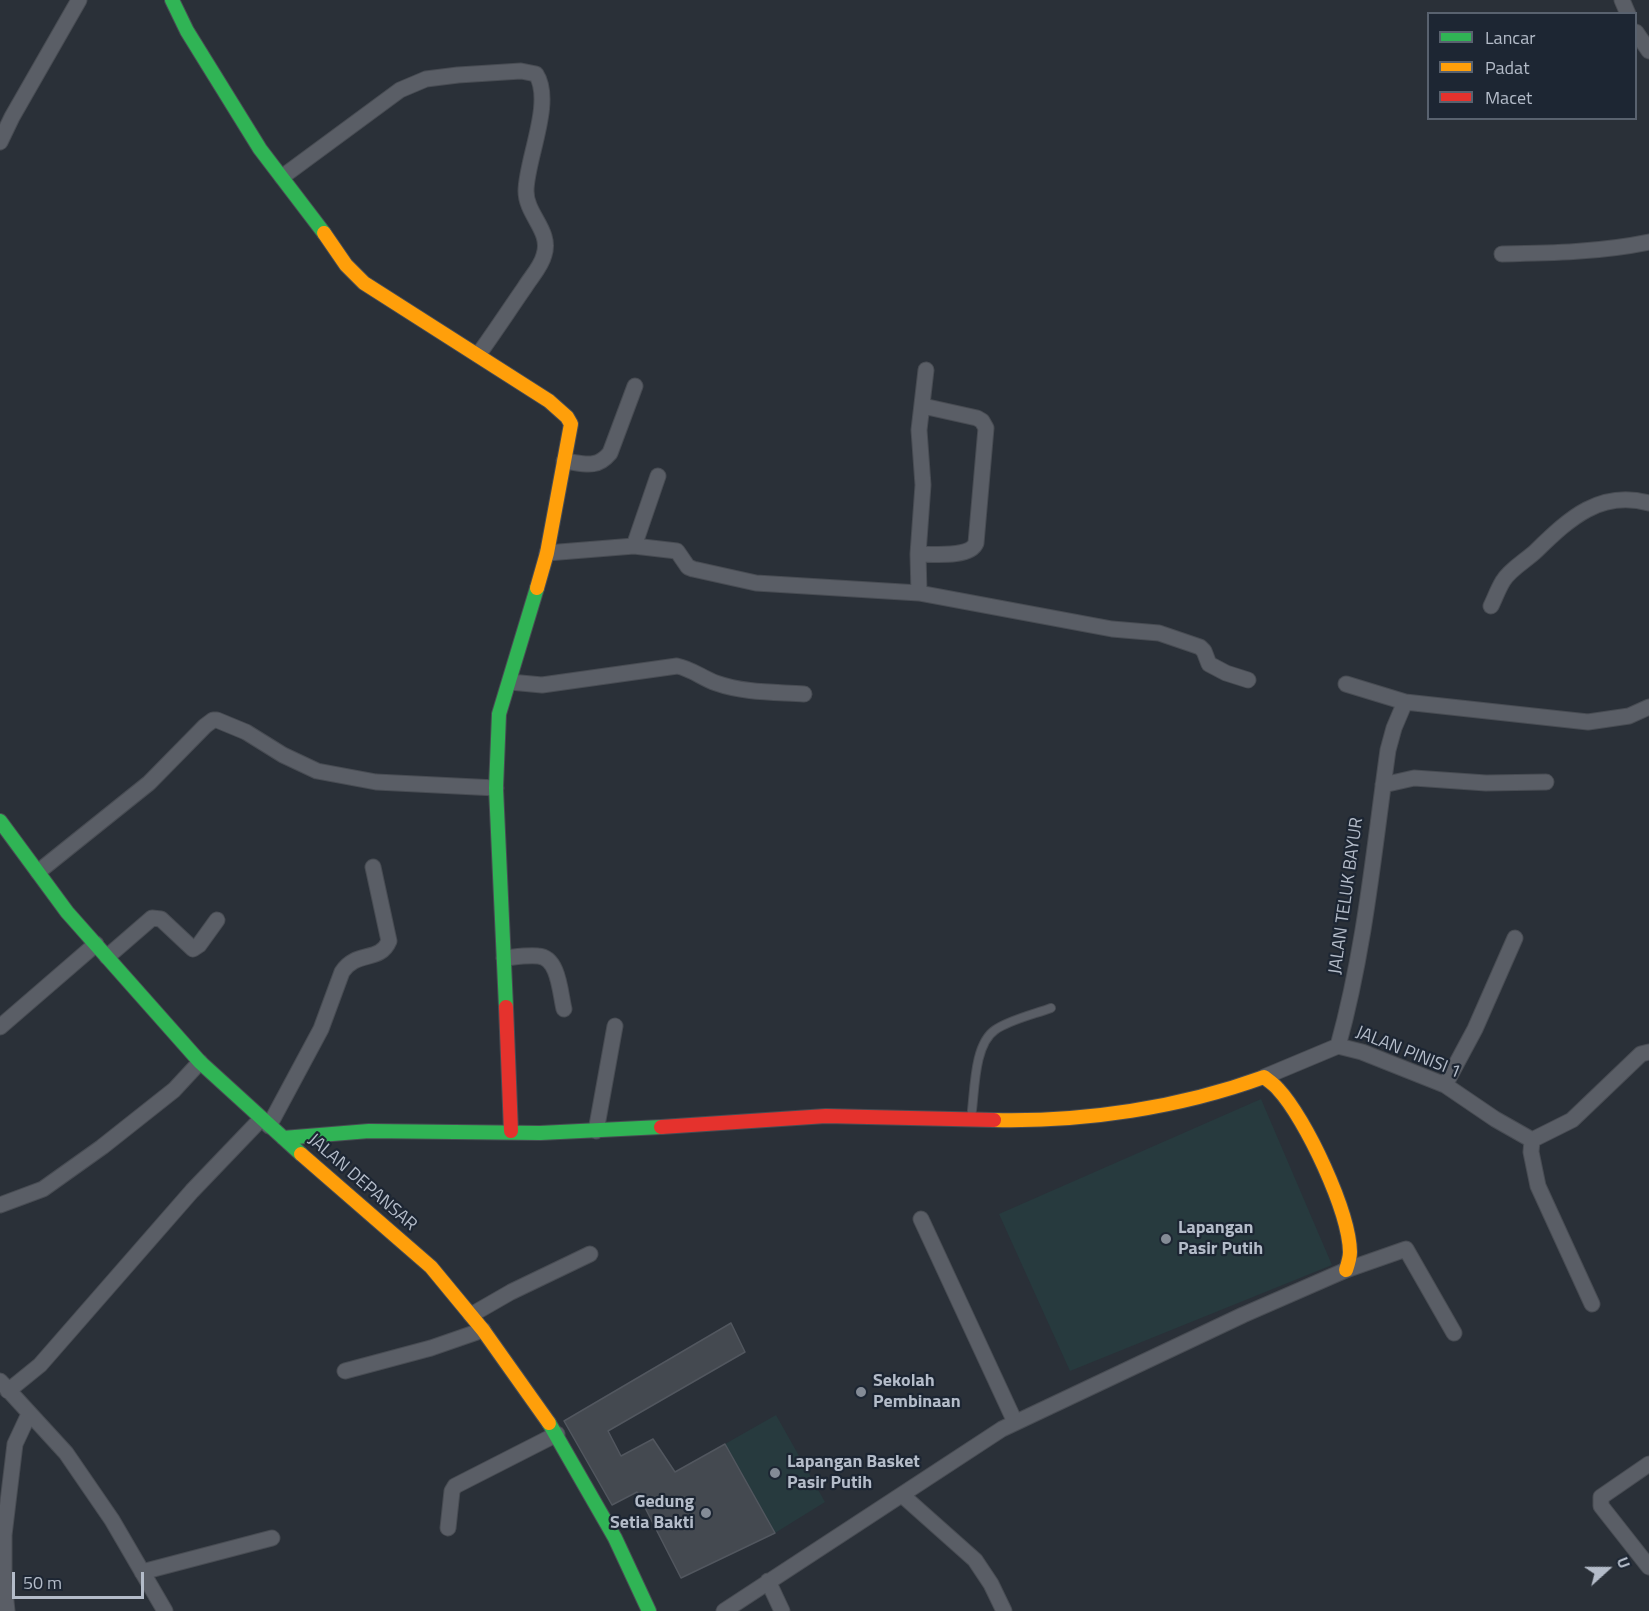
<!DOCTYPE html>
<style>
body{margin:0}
#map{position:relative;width:1649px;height:1611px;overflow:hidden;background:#2a3038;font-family:"Titillium Web",sans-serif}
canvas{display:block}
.legend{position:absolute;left:1427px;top:12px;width:210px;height:108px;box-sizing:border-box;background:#1d2633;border:2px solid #59626f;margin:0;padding:8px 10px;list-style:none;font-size:18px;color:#b4bcc9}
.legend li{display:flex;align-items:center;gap:12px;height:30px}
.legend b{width:30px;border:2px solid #59626f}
.north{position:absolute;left:1577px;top:1539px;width:60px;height:60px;-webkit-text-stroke:4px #1d2633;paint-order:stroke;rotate:69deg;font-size:16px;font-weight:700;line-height:24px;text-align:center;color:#b4bcc9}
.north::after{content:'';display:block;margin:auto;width:21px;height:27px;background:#b4bcc9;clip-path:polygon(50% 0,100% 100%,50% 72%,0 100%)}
.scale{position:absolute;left:12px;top:1572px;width:132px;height:27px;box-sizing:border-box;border:3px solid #b4bcc9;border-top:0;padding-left:8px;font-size:18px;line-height:21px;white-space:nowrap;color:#b4bcc9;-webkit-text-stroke:4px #1d2633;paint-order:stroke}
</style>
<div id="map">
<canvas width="1649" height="1611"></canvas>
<ul class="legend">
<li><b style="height:8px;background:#30b455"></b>Lancar</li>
<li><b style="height:8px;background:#ff9f0a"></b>Padat</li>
<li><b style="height:8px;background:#e5322d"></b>Macet</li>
</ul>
<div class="north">U</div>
<div class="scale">50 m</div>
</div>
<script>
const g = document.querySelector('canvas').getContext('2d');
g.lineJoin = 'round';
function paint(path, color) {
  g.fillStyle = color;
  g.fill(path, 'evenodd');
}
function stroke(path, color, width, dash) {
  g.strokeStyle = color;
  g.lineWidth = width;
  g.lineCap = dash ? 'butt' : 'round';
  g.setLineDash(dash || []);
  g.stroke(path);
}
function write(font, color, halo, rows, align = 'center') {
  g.font = font + ' "Titillium Web",sans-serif';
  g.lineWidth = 4.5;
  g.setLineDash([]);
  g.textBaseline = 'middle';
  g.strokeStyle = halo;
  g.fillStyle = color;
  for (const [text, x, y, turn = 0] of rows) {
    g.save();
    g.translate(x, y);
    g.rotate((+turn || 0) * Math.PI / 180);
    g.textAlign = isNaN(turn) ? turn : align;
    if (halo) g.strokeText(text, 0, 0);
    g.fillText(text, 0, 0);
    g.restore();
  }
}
paint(new Path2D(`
 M1261,1099L1332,1265L1070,1371L999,1214Z
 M776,1415L825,1502L775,1533L725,1444Z`), '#273a3e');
const building = new Path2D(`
 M731,1323L745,1352L608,1431L621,1456L653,1439L675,1472L725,1444L775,1533L681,1578L637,1492L612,1505L564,1421Z`);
paint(building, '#444950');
stroke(building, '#52575f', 1.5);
const lane = new Path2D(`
 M971,1118C975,1094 973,1045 995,1030C1009,1020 1035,1014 1051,1008`);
const street = new Path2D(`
 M1622,0L1628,14
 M1636,32L1649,51
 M0,142L12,117L79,0
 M282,177L400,90L426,79L458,75L521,71L536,74C554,102 526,160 526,191C526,215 552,231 544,255C541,267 531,277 525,287C509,310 494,333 478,355
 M1502,254C1552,253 1601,252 1649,242
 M564,461C583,463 596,470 610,453L635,386
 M634,546L658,476
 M547,553L634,546L677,551L688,567L693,569L756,583L919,593L1112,629L1159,633L1200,647L1204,651L1209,664L1226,673L1248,680
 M918,554C933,554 970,558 976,543L986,428L982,421L977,418L923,406
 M919,593L918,554L923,485L919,430L926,370
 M1491,606C1495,598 1498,589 1503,581C1510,569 1527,560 1537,550C1570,518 1600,490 1649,503
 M510,682L542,685L677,666C692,669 702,678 716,683C744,693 774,692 804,694
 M1346,684L1405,702L1588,722L1629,716L1649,707
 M1383,785L1414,778L1486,783L1546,782
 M38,872L149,783L205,726L213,720H217L246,732L283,755L317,771L376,782L496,788
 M107,957L152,918L161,919L193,949L199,945L217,920
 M504,958C515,957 527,955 538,956C559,957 560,993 564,1009
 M0,1027L96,944
 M1338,1046C1365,949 1374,849 1388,750L1394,728L1405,702
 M1264,1077L1338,1046L1362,1052L1445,1085L1495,1119L1532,1140
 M1445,1085L1475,1029L1515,938
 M269,1126L321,1029L342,972C356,950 380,963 389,941L373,867
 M596,1131L615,1026
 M0,1205L43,1189L102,1147L174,1090L200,1062
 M921,1219L1015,1422
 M1592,1304L1538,1186L1531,1152L1532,1140L1572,1120L1641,1054L1649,1052
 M471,1315L511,1292L590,1254
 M345,1371L431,1348L483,1330
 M0,1381L66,1453L112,1520L165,1611
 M8,1391L40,1365L192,1191L261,1119
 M1649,1464L1601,1497V1506L1649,1567
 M902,1495L975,1560L991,1584L1004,1611
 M448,1528L452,1491L455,1486L557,1434
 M142,1572L272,1538
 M768,1581L782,1611
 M7,1611L4,1582V1535L15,1444L29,1414
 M724,1611L1002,1429L1243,1315L1346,1270L1406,1249L1454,1333`);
const fast = new Path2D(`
 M172,0L187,31L260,149L324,233
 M0,821L67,912L200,1062L301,1154
 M506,1007L496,788L499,714L537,588
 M283,1138L369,1131L540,1133L661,1127
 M549,1423L615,1538L649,1611`);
const slow = new Path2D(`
 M324,233L346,265L364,283L549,401L567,417L571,424L547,553L537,588
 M994,1120C1084,1122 1179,1108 1264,1077C1269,1081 1274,1084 1278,1089C1306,1119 1349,1211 1350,1252C1350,1258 1348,1264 1346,1270
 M301,1154L431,1267L483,1330L549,1423`);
const jam = new Path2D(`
 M506,1007L511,1131
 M661,1127L826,1116L994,1120`);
stroke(lane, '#484c53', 10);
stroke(street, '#484c53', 17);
stroke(fast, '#484c53', 16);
stroke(slow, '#484c53', 16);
stroke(jam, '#484c53', 16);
stroke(lane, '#5a5e66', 8);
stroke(street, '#5a5e66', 15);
stroke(fast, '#30b455', 14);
stroke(slow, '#ff9f0a', 14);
stroke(jam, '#e5322d', 14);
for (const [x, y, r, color] of [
 [1166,1239,6,"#848b96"],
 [861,1392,6,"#848b96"],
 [775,1473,6,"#848b96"],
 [706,1513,6,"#848b96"]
]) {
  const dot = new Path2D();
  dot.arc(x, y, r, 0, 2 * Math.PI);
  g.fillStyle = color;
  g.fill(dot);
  stroke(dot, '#1d2633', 2);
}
write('18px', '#b4bcc9', '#1d2633', [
 ["JALAN TELUK BAYUR",1347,896,-82],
 ["JALAN PINISI 1",1408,1053,22],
 ["JALAN DEPANSAR",362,1183,41]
]);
write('bold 18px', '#b4bcc9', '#1d2633', [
 ["Lapangan",1178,1229],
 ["Pasir Putih",1178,1250],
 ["Sekolah",873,1382],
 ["Pembinaan",873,1403],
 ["Lapangan Basket",787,1463],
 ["Pasir Putih",787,1484],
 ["Gedung",694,1503,"right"],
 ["Setia Bakti",694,1524,"right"]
], 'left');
</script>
